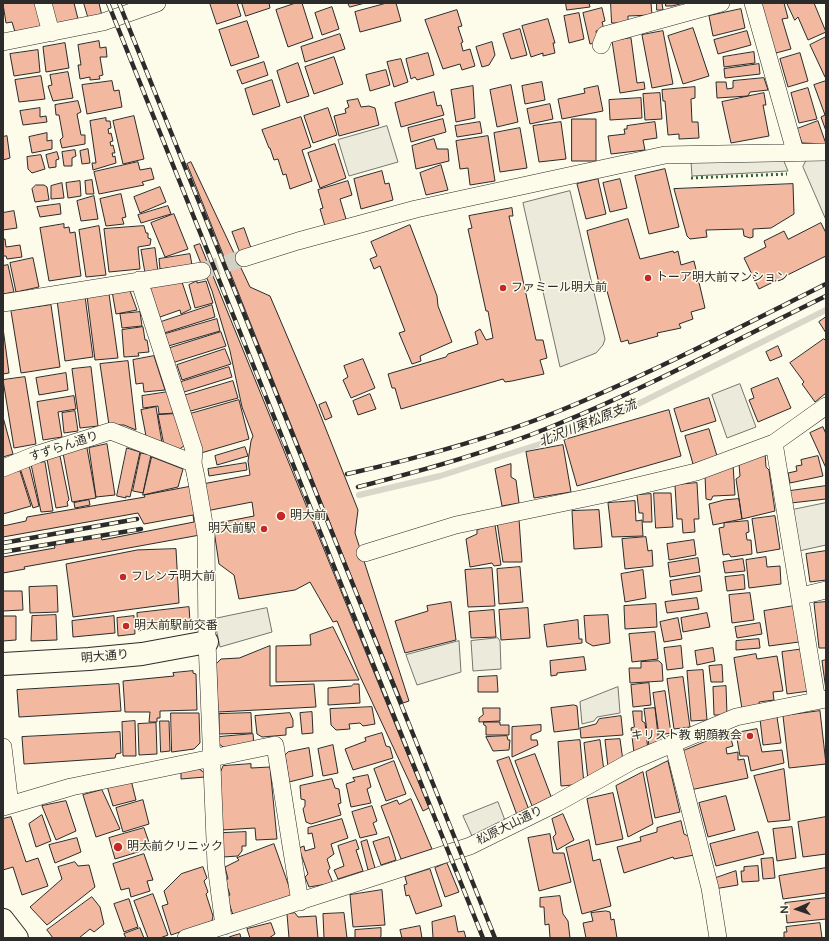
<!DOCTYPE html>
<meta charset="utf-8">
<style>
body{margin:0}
#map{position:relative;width:829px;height:941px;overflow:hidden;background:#fdfbea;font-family:"Nunito Sans",sans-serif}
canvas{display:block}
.frame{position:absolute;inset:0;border:4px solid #2b2b2b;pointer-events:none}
.north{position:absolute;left:777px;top:889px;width:40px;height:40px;-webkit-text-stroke:3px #fdfbea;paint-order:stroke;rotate:268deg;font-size:11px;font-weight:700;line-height:16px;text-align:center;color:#2b2b2b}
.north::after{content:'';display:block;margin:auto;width:14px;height:18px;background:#2b2b2b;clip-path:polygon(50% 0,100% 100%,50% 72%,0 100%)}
</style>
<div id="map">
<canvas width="829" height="941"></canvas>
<div class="frame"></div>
<div class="north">N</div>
</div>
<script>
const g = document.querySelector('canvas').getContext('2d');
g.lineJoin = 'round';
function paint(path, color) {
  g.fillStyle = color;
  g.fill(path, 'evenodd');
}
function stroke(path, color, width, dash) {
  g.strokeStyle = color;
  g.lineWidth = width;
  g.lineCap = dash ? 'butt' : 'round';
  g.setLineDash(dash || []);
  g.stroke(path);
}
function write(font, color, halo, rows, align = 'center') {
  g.font = font + ' "Nunito Sans","Noto Sans JP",sans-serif';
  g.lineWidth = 3;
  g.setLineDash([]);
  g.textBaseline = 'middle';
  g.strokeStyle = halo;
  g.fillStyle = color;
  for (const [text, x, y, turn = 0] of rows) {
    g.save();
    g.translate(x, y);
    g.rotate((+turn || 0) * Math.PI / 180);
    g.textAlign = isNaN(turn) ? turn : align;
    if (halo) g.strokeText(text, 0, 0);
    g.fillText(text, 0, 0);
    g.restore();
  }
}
const green = new Path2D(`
 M498,638L500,641L501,669L473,671L471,641Z
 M459,641L461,672L417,685L406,655Z
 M498,802L506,823L472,836L463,816Z`);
paint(green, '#ecebdb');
stroke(green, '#74746e', 1);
const parking = new Path2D(`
 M387,126L398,162L349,176L338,140Z
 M783,159L788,171L692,176L691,162Z
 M807,159L826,160V220L803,167Z
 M570,191L605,339L603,345L596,353L560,367L523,203Z
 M740,384L756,427L727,438L712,395Z
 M826,503V545L799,551L792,510Z
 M267,608L272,632L220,647L214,619Z
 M618,687L620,713L597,717L594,721L582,724L580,702Z`);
paint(parking, '#eceadb');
stroke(parking, '#74746e', 1);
stroke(new Path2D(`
 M359,495L440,476L540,444L612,417L826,310`), '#d8d7c9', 6);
const building = new Path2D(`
 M7,3H36L41,26L15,32L12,22L6,23L3,4Z
 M49,3H74L78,19L55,24Z
 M84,3H99L102,16L89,20Z
 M210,3H237L241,16L217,24Z
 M242,3H269L270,8L246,16Z
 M296,3H302L313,38L288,47L276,10Z
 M348,3H365L350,7Z
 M387,3H396L401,21L360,32L355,12Z
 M566,3H589L590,7L567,10Z
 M611,3H651L652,15L628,16V23H612Z
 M657,3H662L663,10H657Z
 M666,3H684L672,6H666Z
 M761,3H784L788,18L782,19L791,49L776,53Z
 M787,3H814L826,32L808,40L798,17L795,20Z
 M332,7L339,29L322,35L315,13Z
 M602,8L605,21L602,22L604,29L596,31L598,42L590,44L583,13Z
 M741,9L745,28L713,36L709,16Z
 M457,10L462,26L458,27L463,42L461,43L463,51L470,49L475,66L462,70L460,64L443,69L425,20Z
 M579,13L584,39L569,43L564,16Z
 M548,19L555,43H553L555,53L543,56V53L531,57L522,26Z
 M247,21L259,57L231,66L219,30Z
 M693,28L709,76L683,84L668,36Z
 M520,29L527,55L511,59L503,34Z
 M663,31L673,84L652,88L642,35Z
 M747,31L751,45L718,54L714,40Z
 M340,34L345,49L305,62L301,47Z
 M826,37V76L825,77L810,45Z
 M631,38L637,83L644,82L645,89L620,93L612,41Z
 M99,41L100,48L106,47L107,57H100L103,75L99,76L100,79L90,80V77L80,79L78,65H81L78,45Z
 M492,42L495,55L489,65L482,67L476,47Z
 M65,43L69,68L46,72L43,47Z
 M38,50L40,72L14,76L10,54Z
 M754,52L755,63L724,67L723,57Z
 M428,53L434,75L417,80L415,77L411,79L406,59Z
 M800,53L808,81L788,87L780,59Z
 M334,57L343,84L314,94L305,67Z
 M401,59L408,82L394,87L387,62Z
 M264,62L268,75L242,84L237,71Z
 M298,63L309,96L287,103L277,71Z
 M759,64L760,74L725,78L724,69Z
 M386,70L390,85L370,91L366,75Z
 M68,72L73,98L53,101L48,86L52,85L50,75Z
 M41,76L45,99L19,102L15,80Z
 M764,78L768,90L750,92L748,96L717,98L716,82H726L727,89L733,88V81Z
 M272,80L280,106L253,115L245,89Z
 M112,81L114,91L119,90L122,107L87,114L82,85Z
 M826,81V131L821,117L825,115L814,85Z
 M542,82L545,100L525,104L522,86Z
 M511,85L518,122L497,127L490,90Z
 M473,86L475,118L456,122L451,90Z
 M598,86L603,111L562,119L558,99L585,93L584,89Z
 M695,87V98L691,99L692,122H698L699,138L679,139V134L668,135L665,101H663L662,90Z
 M808,88L817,119L799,123L791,93Z
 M434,92L437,106L441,105L444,115L401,127L395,103Z
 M660,93L662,119L645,120L643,94Z
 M764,93L766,105H763L769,136L731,143L722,102Z
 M641,98L642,118L610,120L609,100Z
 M358,99L361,107L369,106L375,108L379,125L339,136L334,116L346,113L345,109L349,107L347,101Z
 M78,101L81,112L77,114L81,135H85V144L62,148L60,140L63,137L59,115H56L55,105Z
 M550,104L553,119L530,124L527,109Z
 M40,108V117L46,116L47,122L23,125L20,111Z
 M328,108L337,135L313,143L304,116Z
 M134,116L144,159L123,164L113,121Z
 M301,117L311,147L302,150L312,181L290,189L286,174L283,175L278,159L274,160L270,148H269L262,130Z
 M106,118V121H110L111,128L108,129L109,134L111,133L113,141L110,142L111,146L113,145L115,153H112L113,157L115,156L116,163L93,170L92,163H96L90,121Z
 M443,119L446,132L411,142L408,128Z
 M572,119H596V161H572Z
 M818,121L826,144L802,143L797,129Z
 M480,122L482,133L457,137L455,126Z
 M561,122L566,159L539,162L533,126Z
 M655,122L657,138L643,140L645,150L611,154L608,136L625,134L624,129H627V126Z
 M520,128L527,168L500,172L494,133Z
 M47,133V141L52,140V149L32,153L29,137Z
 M7,136L10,158L3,160V137Z
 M488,136L495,181L470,185L468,168L460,169L456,141Z
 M434,139L437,149H448L449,161L416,169L412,146Z
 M335,144L346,178L320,188L308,153Z
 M88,149L90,163L82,164L80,151Z
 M75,150L76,156L72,158V166H64L62,152Z
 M57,152L59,159L56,160V167L49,168L46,155Z
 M41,155L45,169L32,173L28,169L27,157Z
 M138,162L140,170L151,168L154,179L142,182L144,185L99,194L94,172Z
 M191,162L250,287L270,296L316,404L358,510L355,533L409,701L403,703L354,583L187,164Z
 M441,165L448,190L426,195L420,173Z
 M665,169L679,227L649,234L635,176Z
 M382,171L385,184L389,183L393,200L361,209L354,179Z
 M598,179L606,214L586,219L577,184Z
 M620,179L627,208L610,212L603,183Z
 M92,180L94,194H86L85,181Z
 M80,181L81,196L68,198L66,183Z
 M348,181L352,195L340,199L346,219L325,226L320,209L323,208L318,190Z
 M62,183L64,198L51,199V186Z
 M793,184L794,214L771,228L753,229V237L750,238L744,236L743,229L706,230L707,237L690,239L687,236L674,189Z
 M36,185H44L47,187L49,200L35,202L32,189Z
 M160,187L166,202L140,213L134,197Z
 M121,194L126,217L122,218L124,224L106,226L100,199Z
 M94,196L98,219L81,221L77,201Z
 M60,204L61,214L40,217L37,207Z
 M168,206L171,214L141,223L138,215Z
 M512,208L513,216H509L536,340H543L547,358L540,360L544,374L512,381L505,382L503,379L401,409L395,388H392L388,374L446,357L448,354L478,344L475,332L480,329L486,340L493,338L488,311H486L468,229L472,228L469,216Z
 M14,211L17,228L3,230V213Z
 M174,214L188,249L165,257L151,223Z
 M628,219L640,259L673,251L674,253L678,251L681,265L694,261L705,308L691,312L693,319L679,324L681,328L657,333L658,336L629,344L628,340L621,342L607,291L601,292L587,231Z
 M821,223L826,233V256L759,289L744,258L766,247L764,241L784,231L788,239Z
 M64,224V228L69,227L70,233L75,232L81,276L49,281L40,228Z
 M410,225L437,296L438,306L452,342L420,356L421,361L412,364L399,333L405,331L380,266L374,269L370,259L377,256L371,242Z
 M99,226L106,275L86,277L79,230Z
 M144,226L146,233H148V238L151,239L150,245L138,247L140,269L109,272L104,229Z
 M244,228L251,248L240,253L232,232Z
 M3,239H5L6,247L20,245L22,257L7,259L6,256H3Z
 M200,244L429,808L423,811L359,674L337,621L333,622L310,582L295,590L239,599L234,575L219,564L213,524L254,516L252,502L196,513L200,535L24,567L25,569L3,573V557L55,548L54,545L101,536L102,540L194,522L193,515L144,524L138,513L3,537V526L26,521L27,517L145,497L144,495L250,475L248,461L251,441L253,436L242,407L230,351L212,291L194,246Z
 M155,248L158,272L145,273L141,250Z
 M190,254L192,265L160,269L159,259Z
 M33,258L39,287L16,292L10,263Z
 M8,265L14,292L3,294V266Z
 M197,281V283L206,281L213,303L195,308L189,285Z
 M182,282L191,309L181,314L180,310L157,318L147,289L151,286Z
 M129,288L137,310L116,314L112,291Z
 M109,294L118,358L95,360L87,296Z
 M85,296L93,357L65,361L57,300Z
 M51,305L60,367L21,373L11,311Z
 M212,305L215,317L161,334L158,323Z
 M140,312L142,326L122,328L120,314Z
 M826,317V333L819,322Z
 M217,319L220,331L165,347L162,335Z
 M143,327L145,340H147L149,352L138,353L139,356L124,357L122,330Z
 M3,328L9,373L3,374Z
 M221,332L226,346L172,363L167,349Z
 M824,339L826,341V393L815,402L802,384L804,382L790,363Z
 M778,346L782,356L770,361L766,352Z
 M225,349L231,364L182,380L177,365Z
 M154,356L165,390L144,392L143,383L136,384L133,360Z
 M363,359L375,388L351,398L343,380L348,377L344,366Z
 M128,361L136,430L124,425H109L100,364Z
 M91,367L98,426L80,428L72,369Z
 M229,367L232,377L181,393L178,383Z
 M66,373L68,390L39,395L36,378Z
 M25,377L36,444L14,448L3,380Z
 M778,378L791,408L758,422L749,400L754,398L751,389Z
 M233,381L238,398L187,412L183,396Z
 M168,392L175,413L159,414L158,406L143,408L142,396Z
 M370,394L376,409L358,415L353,401Z
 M74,396L76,409L58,412L62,437L43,440L37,402Z
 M709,398L716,421L681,432L674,409Z
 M239,400L249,439L201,453L190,414Z
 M326,402L332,417L325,420L319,405Z
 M156,407L162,443L146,436L141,410Z
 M669,410L681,456L577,486L564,440Z
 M75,411L78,431L64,433L62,413Z
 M176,414L185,445L177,451L164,445L158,415Z
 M3,417L13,454L3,457Z
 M823,427L826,434V468L810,433Z
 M709,429L717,456L693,464L685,436Z
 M107,444L115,495L96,497L89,448Z
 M563,445L571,492L534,498L526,452Z
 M245,447L248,456L217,465L215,456Z
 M87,448L96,498L72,502L63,453Z
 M127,448L140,452L130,497L126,496V498L117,496Z
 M141,453L151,455L143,493L133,491Z
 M765,453L766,467L769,470L775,511L742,519L736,479L740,476L739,464Z
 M60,456L69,500L67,502L68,506L56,508L47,459Z
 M818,456L823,476L790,483L788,473L797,471L796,466L802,465L801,460Z
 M152,457L183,469L178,487L143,495Z
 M45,462L53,511L41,512L31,464Z
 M246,463L247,470L209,476L208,469Z
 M511,464V477L516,480L519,503L502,506L495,469Z
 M733,464L735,495L713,496L711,500L706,499L705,475Z
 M29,465L39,506L33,508L20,468Z
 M20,471L31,506L3,514V476Z
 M697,483L699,519H694L695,532L683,533L682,519H677L675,485Z
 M826,486V499L791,503L790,491Z
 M654,493H671L673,527L656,528Z
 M651,494L652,522H643V513H639L637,495Z
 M739,499L742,519L713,525L709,504L724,500Z
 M89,500L90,505L75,508L74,503Z
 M635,501L636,521L642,520L643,536L612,537L608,503Z
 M599,510L602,547L574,549L572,511Z
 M775,516L780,549L757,553L752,519Z
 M519,519L522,562H503L497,522Z
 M748,521L749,532L746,533L747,540H751L752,554L731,557L729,554L723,555L719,528L724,527V523Z
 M495,525L501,565L494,566L492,563L470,567L466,539L477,534V530Z
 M646,537L648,551L652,550L653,566L625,569L622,539Z
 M694,540L696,555L669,560L667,544Z
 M176,549L179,603L73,617L66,564L137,550Z
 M826,551V580L810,582L806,554Z
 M766,557L767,567L780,566L781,584L749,588L746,560Z
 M698,558L700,572L670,577L668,563Z
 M743,559L745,571L725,573L723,562Z
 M520,567L523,602L499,604L497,569Z
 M492,568L495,606L468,607L465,570Z
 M643,570L646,598L625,602L621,574Z
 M744,575L745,589L727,591L725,577Z
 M700,576L702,591L672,595L670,581Z
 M57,586L58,612L30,613L29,587Z
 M3,591H22L23,610L3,611Z
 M750,593L754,620L732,623L729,595Z
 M697,598L699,609L667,613L665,602Z
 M451,602L456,640L405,653L395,621L428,611L427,606Z
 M826,602V648H819L814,603Z
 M656,604L657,627L625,629L624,606Z
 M794,606L799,642L769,646L764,611Z
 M189,607L190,621L138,631L137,613Z
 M528,608L530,638L501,640L499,610Z
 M494,610L496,637L471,638L469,612Z
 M707,613L710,627L683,632L681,618Z
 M56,615L57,640L31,641L32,616Z
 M608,615L610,643L593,646L586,642L584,616Z
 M3,616H16V640L3,641Z
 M114,616L115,633L73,637L72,621Z
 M134,616L135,634L118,636L117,618Z
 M678,618L682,639L664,642L660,622Z
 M578,620L579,639H582V643L547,647L544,625Z
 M760,623L762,634L737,638L735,627Z
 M333,627L359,680L276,682V646L311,645L310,635Z
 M655,632L658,659L632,662L629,634Z
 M759,639L760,648L736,650V641Z
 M270,646V686L314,684L316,707L218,712L216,664L221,659L239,658Z
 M681,646L683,668L667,670L664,648Z
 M713,648L715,661L697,665L695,651Z
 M804,649L809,691L787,694L782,652Z
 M756,654L757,659L777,656L783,691L773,692L774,700L759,702L760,706L742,709L734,658Z
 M584,657L586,670L557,673V675L551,676L550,661Z
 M826,660V690L822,661Z
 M659,661L662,664L663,681L630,683L629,668H641V662Z
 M722,665L723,682H711L709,666Z
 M703,670L707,720L691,721L687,671Z
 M193,671V673L196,674L197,710L160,711V718H157V722H149L150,712H125L123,681L174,676L173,673Z
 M497,676L498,692H478V677Z
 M683,677L690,727L674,729L667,679Z
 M649,683L651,705L633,707L631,685Z
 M119,684L121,711L19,717L17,690Z
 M354,684H359L360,703L328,705V688L351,686Z
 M726,686L727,715H714L713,687Z
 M665,691L671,733L659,735L653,693Z
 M574,705L577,706L579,729L554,732L551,708Z
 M372,707L375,724L363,726L360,723L349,724L350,729L336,730L331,725L330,709Z
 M483,708H500V721L479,722V718L483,715Z
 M655,708L659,744L649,746L644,709Z
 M633,711H642V721L645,723L648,750L634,753L631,728L634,727Z
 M820,711L826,764L789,768L783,716Z
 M312,712L313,733L302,734L300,713Z
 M171,713H199L200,743L194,749L172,752Z
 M251,713L252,733L219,734V714Z
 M290,713L293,720V727L286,728V735L262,737L257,734L255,716Z
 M621,716L623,735L581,738L580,728L596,724L599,719Z
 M777,717L781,743L763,745L760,719Z
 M135,721L136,756H123L122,722Z
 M160,721H169L170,751L161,752Z
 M484,722H500V725H509V735H486V726L484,725Z
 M156,723L157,754L139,755L138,724Z
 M541,725V731L531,735V740H537L538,745L512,757V727Z
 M757,729L762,752L782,750L784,763L751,771L748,756H740L736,733Z
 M120,732L121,753L116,754L115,758L24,764L22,737Z
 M729,732L733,746L726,748L727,754L738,752V760L744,759L748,778L690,790L681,752Z
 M382,733L386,746L390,747L393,758L353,770L345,749L366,741L365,738Z
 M253,734L254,744L226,749L219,744V737Z
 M507,736L508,740H510L509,750L493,751L486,737Z
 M620,739L623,761L608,767L605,740Z
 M580,740L584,784L561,786L558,742Z
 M600,740L604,771L588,780L584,743Z
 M333,745L338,773L323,776L318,749Z
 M309,748L313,776L289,782L285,755L288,752Z
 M535,754L552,799L532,806L515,761Z
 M509,757L529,810L517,815L497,761Z
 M394,761L406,794L386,801L374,769Z
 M668,761L680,812L655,818L646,772Z
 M251,764V768L270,767L277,839L256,840L255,828L222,830L220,773L223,766Z
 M199,769L205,773V777L181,779V771Z
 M784,769L790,820L768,822L754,776Z
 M643,772L653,824L628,837L616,786Z
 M368,775L371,787L367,789L371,803L351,807L346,784L355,781L353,778Z
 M332,779L335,788L339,789L341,803L338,804L341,815L311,824L306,822L303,809L305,806V800L301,799L300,786Z
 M131,780L136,800L113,806L107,786Z
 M102,790L120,829L96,837L83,795Z
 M613,793L623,839L596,845L587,799Z
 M726,796L735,830L708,837L699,803Z
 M411,799L432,849L401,859L381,806L397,800L399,804Z
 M143,800L149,824L123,832L116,808Z
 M66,801L76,831L56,840L42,806Z
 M372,806L377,821L373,823L377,834L360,838L352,812Z
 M563,814L574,840L557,850L553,837L556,834L552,819Z
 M42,815L51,841L36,847L29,824Z
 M11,817L26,862L38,858L48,886L22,895L13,867L3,870V819Z
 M826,817V854L803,857L798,822Z
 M342,819L348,838L331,844L334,854L327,859L330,868L328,871L333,883L309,887L305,877L308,874L299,848L304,846L305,851L315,848L312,833L308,834V828Z
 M681,821L684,834L690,837L694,855L674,859L673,857L624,873L617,847L641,841L640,837L657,832V828Z
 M792,827L796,858L777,861L773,829Z
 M144,828L151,848L115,859L109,838Z
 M246,832V846H242V851L238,856L223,857V833Z
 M758,832L764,854L716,866L710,844Z
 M550,834L553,853H564L571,882L539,891L528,838Z
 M389,837L396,860L381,865L373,842Z
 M77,838L81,852L55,863L49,845Z
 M356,840L359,849L356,850L363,871L338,879L334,870L344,866L338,846Z
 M367,840L375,868L368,870L361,842Z
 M589,840L593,861L600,859L611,906L582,914L566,848Z
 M274,844L292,895L233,915L227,897L230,895L225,880L228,879L225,867L239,860L237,858Z
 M144,854L153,880L147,881L150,891L131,897L129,888L121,890L113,864Z
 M773,858L775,878L763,879L761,859Z
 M75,862L78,866L89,865L95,887L47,925L30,907L62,879L58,867Z
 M447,863L459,892L445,897L435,868Z
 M758,866L759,881L742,882L741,871H744V867Z
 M203,867L207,878L204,881L208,892L206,894L213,916L212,921L171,935L162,906L168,904L164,891L181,874Z
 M826,868V893L783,899L779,876Z
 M430,869L442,906L416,914L409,895L406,896L404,885L407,884L405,877Z
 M736,871L738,885L714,889L713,879Z
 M382,890L385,925L353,927L350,895Z
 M153,894L168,935L160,938H148L134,901Z
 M560,896L563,914L568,921L570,938H550L549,924L545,925L544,907H540V898Z
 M92,897L100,907L104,924L94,932L90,929L79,938H53L47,930Z
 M826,898V919L787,923L785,903Z
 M129,899L138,927L124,932L114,904Z
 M606,911L610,912L611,920L614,919L617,938H586L583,923L593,921L591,913Z
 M295,913L298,917L316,916L318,938H289L287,914Z
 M344,913L347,938H324L323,914Z
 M455,916L458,932L464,931L466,938H433L432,922Z
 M271,923L275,934L269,938H250L247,929Z
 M820,923L822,938H784V932H787L786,927Z
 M420,926L422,938H402L400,930Z
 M140,928L144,938H126L124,934Z
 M381,928V936L380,938H355V930Z
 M240,934L241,938H227L232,936Z`);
paint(building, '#f2b8a0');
stroke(building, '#2b2b2b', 1);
stroke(new Path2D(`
 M202,271L244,258`), '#d3d1c4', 17, [17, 8]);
const street = new Path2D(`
 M43,3L51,33
 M753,3L795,151
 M3,42L103,22L157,3
 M601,45L605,35L721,3
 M244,258L298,241L416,209L665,155L826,152
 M139,280L194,450L193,463L196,477
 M3,303L202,271
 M774,443L817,701
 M3,468L38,454L111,431L193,463
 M206,535L207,642L216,865L224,926
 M365,553L456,525L600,495L696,472L774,443L826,406
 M801,596L826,590
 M673,743L710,888L718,938
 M3,747L10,805
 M3,807L71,787L275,745L300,902
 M186,938L470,846L557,803L632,761L736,717L826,699`);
const secondary = new Path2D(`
 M3,664L89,659L142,654L207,642`);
const highway = new Path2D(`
 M3,920L17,938`);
stroke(street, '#2b2b2b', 18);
stroke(secondary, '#2b2b2b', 24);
stroke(highway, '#2b2b2b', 24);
stroke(street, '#fdfbea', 17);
stroke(secondary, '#fdfbea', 22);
stroke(highway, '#fdfbea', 22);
const rail = new Path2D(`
 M108,3L483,938
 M119,3L495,938
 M347,474C419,458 490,439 559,411C650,374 738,328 826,284
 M358,487C424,470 490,452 553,426C647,388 736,340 826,296
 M3,543L137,519
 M3,552L141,529`);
stroke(rail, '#2b2b2b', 4.5);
stroke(rail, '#fdfbea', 3, [9]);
const streetBridge = new Path2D(`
 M196,477L206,535`);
stroke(streetBridge, '#2b2b2b', 18, []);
stroke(streetBridge, '#fdfbea', 17);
stroke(new Path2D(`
 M691,178L787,174`), '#34623c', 3, [2, 3]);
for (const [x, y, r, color] of [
 [648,278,4,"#c62828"],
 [503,288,4,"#c62828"],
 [281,516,5,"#c62828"],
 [264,529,4,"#c62828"],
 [123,577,4,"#c62828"],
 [126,626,4,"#c62828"],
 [750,736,4,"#c62828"],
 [118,847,5,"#c62828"]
]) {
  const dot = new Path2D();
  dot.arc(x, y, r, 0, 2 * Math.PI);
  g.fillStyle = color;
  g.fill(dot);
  stroke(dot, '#fdfbea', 1.5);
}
write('12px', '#2b2b2b', '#fdfbea', [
 ["トーア明大前マンション",656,278],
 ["ファミール明大前",511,288],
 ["明大前",290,516],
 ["明大前駅",256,529,"right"],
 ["フレンテ明大前",131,577],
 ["明大前駅前交番",134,626],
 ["キリスト教 朝顔教会",742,736,"right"],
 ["明大前クリニック",127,847]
], 'left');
write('12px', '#2b2b2b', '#fdfbea', [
 ["すずらん通り",64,447,-18],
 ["明大通り",105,657,-5],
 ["松原大山通り",510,826,-26]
]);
write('italic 13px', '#2b2b2b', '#fdfbea', [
 ["北沢川東松原支流",588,424,-22]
]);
</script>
